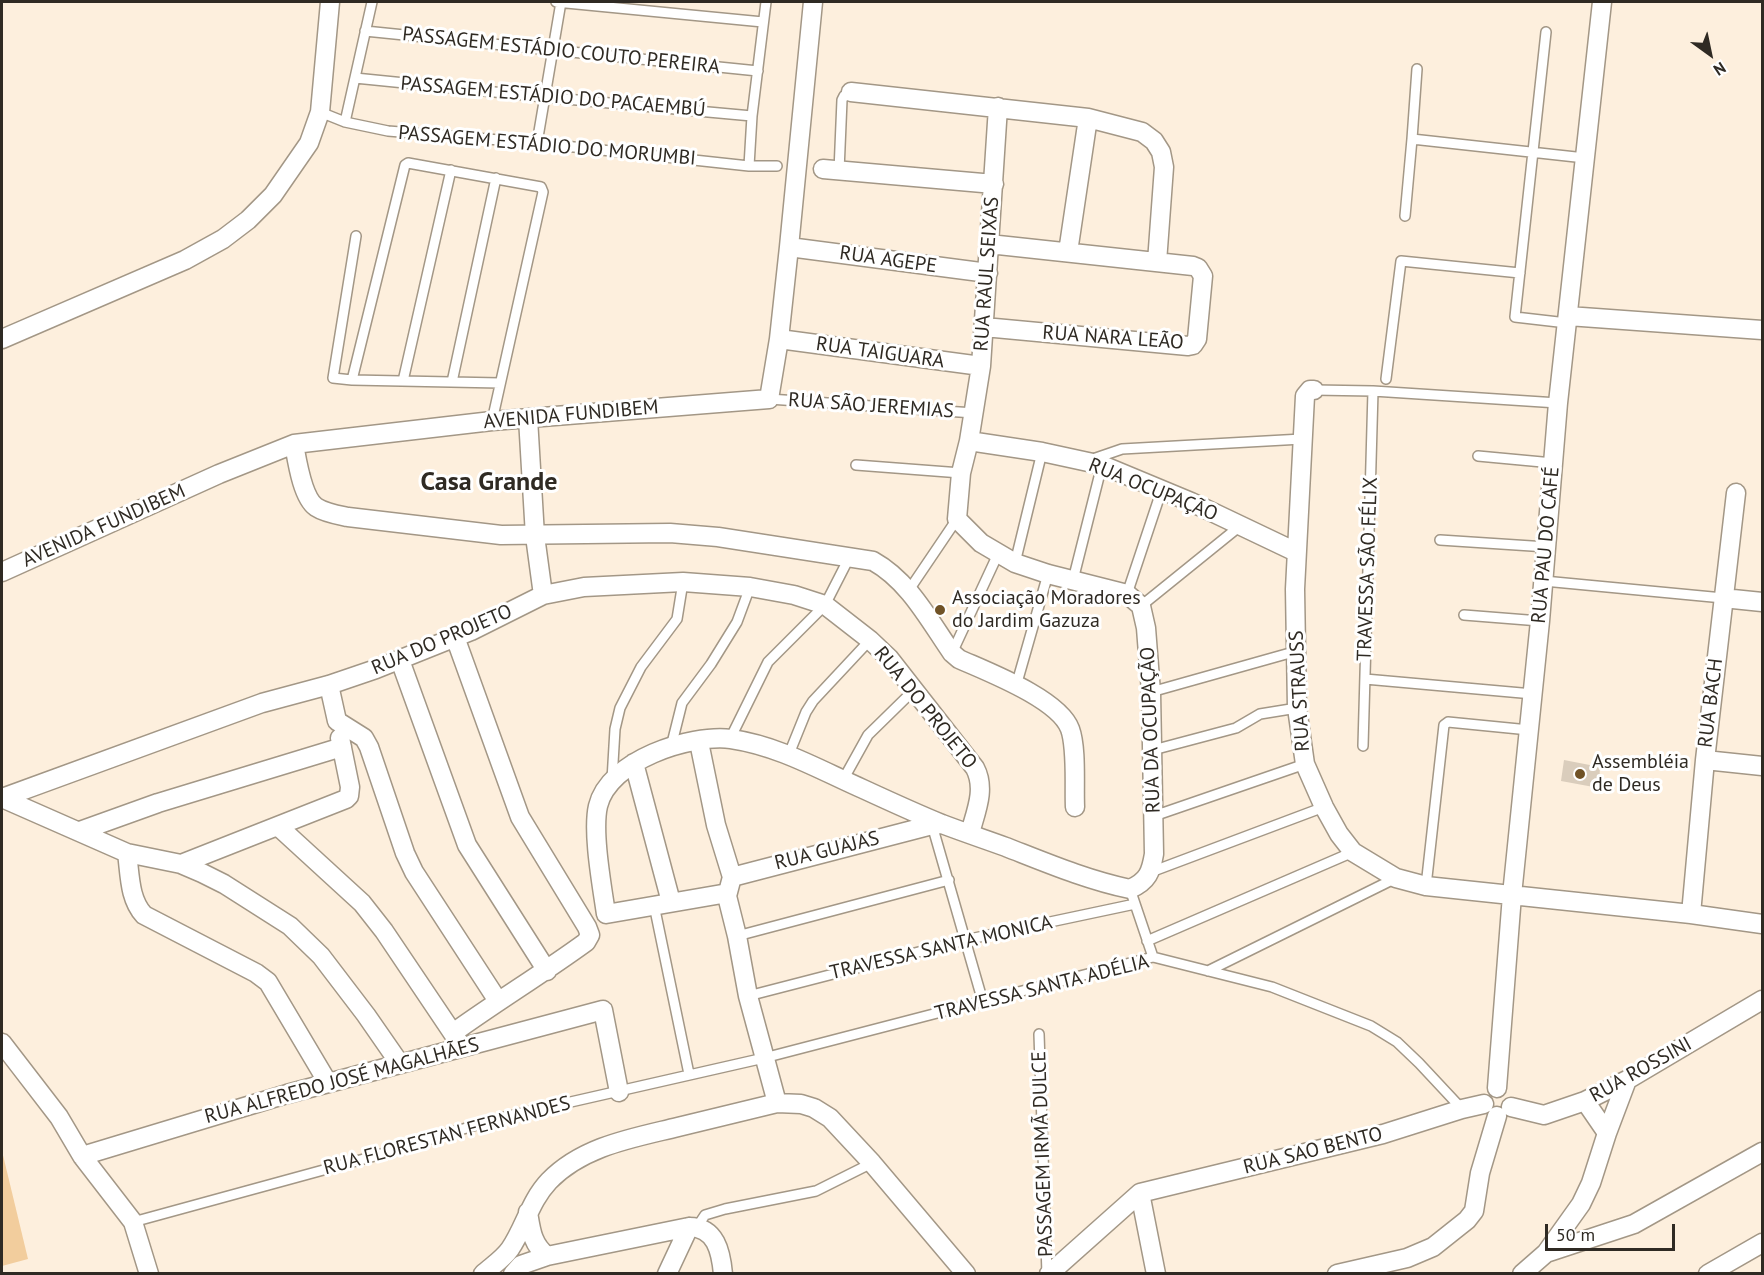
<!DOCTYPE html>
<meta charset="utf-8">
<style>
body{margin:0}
#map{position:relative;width:1764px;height:1275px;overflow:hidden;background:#fdefdd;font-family:"PT Sans",sans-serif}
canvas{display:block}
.frame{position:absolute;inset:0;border:3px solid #2f2a23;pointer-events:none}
.north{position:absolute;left:1680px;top:24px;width:60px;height:60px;-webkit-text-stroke:4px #fff;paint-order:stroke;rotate:147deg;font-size:16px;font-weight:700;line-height:24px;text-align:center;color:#2f2a23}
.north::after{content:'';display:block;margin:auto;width:21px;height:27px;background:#2f2a23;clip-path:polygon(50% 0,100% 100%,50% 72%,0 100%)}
.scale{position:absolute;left:1545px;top:1224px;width:130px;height:27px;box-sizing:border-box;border:3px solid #2f2a23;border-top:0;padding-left:8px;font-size:18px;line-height:21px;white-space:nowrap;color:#2f2a23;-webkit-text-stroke:4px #fff;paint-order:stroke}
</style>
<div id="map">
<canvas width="1764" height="1275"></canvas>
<div class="frame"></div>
<div class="north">N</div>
<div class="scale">50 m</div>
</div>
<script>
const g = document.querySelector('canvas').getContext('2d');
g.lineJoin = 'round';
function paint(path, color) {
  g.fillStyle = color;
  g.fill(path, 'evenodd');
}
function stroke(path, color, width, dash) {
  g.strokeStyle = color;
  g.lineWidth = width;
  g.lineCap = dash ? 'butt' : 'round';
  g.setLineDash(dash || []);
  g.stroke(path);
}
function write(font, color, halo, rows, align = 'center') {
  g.font = font + ' "PT Sans",sans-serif';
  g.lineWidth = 6;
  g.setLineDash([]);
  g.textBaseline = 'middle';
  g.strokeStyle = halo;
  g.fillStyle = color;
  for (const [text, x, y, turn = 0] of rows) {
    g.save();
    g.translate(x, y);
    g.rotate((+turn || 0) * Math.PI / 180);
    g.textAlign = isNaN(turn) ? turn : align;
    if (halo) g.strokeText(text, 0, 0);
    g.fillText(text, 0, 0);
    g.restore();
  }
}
paint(new Path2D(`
 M2,1151L28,1259L2,1266Z`), '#f2cd9d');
paint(new Path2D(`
 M1564,760L1600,767L1599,788L1561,781Z`), '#dacdbc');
const service = new Path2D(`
 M556,2L763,22
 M365,31L758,71
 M1546,32L1515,317L1567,323
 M355,78L544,97L752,116
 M320,112L345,122L388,131L537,143L749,166H777
 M345,122L372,2
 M1412,139L1417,69
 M537,143L561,2
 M749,166L752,116L766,2
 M839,171L842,100L844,96L851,92
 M1405,216L1412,139L1585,158
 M356,236L333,378L352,380L500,383
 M1386,379L1401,261L1520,273
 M352,380L405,165L408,163L541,187L543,192L492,421
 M403,381L451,170
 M452,382L496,178
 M1314,390L1373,391L1558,403
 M769,399L974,413
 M1478,456L1553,463
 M1090,460L1122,449L1302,439
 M856,465L961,473
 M1440,540L1547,547
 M1015,563L1042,452
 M1073,580L1102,465
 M1544,581L1723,598
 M909,590L957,519
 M1127,594L1162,489
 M1141,606L1240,526
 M1464,615L1540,621
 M952,653L998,554
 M1365,679L1533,694
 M1016,686L1048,574
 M1151,692L1297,651
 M730,739L768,662L825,605L849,558
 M1363,746L1373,391
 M671,747L682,703L711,664L737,622L750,587
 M1153,750L1236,728L1260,714L1297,708
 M789,754L806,712L813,701L870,640
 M612,780L615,729L620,708L641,667L677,619L683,582
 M843,780L868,735L915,689
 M1154,816L1305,764
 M932,825L983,1002
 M1151,872L1324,807
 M1426,886L1444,725L1448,722L1529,730
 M1130,889L1153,957
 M654,905L689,1074
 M737,936L949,880
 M1147,941L1353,852
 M1208,971L1396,878
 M748,996L965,940L1135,904
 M1039,1034L1047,1274
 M133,1222L371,1157L496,1119L764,1058L1153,957L1272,987L1371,1026L1397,1042L1419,1063L1462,1109
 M697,1227L705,1215L725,1209L816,1191L872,1163`);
const minor = new Path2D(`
 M851,92L1088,118L1142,132L1154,141L1161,152L1164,167L1157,262
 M823,169L994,184
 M789,247L988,273
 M1068,252L1088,118
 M1568,316L1762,330
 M984,327L1188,346L1193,345L1197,339L1203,276L1198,268L1193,266L989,244
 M2,339L185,260L223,239L248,220L273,195L309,143L320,112L330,2
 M779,339L981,366
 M1314,390H1310L1305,396L1295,589L1297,708L1305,764L1324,807L1339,834L1353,852L1396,878L1426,886L1691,914L1762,924
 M528,418L535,536L543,595
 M969,441L1042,452L1102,465L1191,502L1296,552
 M294,444C297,460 302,497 316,507C325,513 338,515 348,517L501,535L670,533L718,537L873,561C909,581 929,620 952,653L959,659C988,672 1059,699 1070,729C1077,748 1074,786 1075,807
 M2,572L219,474L294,444L492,421L769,399L779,339L789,247L813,2
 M1723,598L1762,602
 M400,660L467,845L547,971
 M329,685L337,721L364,738L369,747L405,853L414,872L498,1001
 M699,742L716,825L732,877
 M1705,760L1762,766
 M634,763L671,902
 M2,798L262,703L329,685L376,669L471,631L543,595L584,587L683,582L750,587L794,595L825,605L870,640L889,658L975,768C986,789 976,811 970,833
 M2,798L127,853L181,864L202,873L224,884L290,926L321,956L366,1015L400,1064
 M279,827L362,903L384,931L460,1044
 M80,831L158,803L342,747
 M127,853C130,874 129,899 144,915L256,973L268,982L328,1083
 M181,864L346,799L349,796L350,787L340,738
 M727,896L732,877L932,825L942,824
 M1691,914L1705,760L1736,493
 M453,1033C496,1002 542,974 586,942L590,935L587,927L520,817L455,637
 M2,1043L59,1117L82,1156L133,1222L149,1274
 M1497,1088L1512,895L1540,621L1558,403L1602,2
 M1585,1101L1607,1133
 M777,1103L748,996L737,936L727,896L722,894L606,914C602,886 592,832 598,806C609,760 690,734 731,739C779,746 820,770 863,789C889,801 915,813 942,824C963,832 984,839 1006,847C1047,863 1087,880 1130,889C1148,881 1151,872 1154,854L1151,692L1146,628L1141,606L1127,594L1048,574L1015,563L981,543L957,519L961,473L969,441L981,366L998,107
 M1511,1107L1544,1115L1585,1101L1627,1080L1762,1000
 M82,1156L287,1094L603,1010L619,1092
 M1140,1193L1156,1274
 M528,1212C531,1230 532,1244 547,1256
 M1546,1253L1634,1224L1762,1152
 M483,1274C492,1266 503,1259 510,1249C525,1227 530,1201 549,1181C583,1146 633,1138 678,1127C711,1119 744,1111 777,1103L801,1104L814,1108L830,1118L872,1163L966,1274
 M513,1274L521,1265L547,1256L689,1227C716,1227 721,1252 723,1274
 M667,1274L689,1227
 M1049,1274L1140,1193L1383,1134L1462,1109L1484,1104
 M1337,1274L1407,1258L1433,1247L1467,1220L1474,1211L1480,1173L1497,1116
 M1522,1274L1546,1253L1581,1204L1591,1183L1607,1133L1627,1080
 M1708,1274L1762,1243`);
stroke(service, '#a39786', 12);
stroke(minor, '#a39786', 21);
stroke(service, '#fff', 9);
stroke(minor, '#fff', 18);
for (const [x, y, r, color] of [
 [940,610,6,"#705226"],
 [1580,774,6,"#705226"]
]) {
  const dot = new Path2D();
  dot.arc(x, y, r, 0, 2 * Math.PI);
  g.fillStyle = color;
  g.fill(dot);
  stroke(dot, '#fff', 2);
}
write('20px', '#2f2a23', '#fff', [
 ["PASSAGEM ESTÁDIO COUTO PEREIRA",561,51,6],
 ["PASSAGEM ESTÁDIO DO PACAEMBÚ",553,97,5],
 ["PASSAGEM ESTÁDIO DO MORUMBI",547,146,5],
 ["RUA AGEPE",888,260,8],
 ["RUA RAUL SEIXAS",987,274,-86],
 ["RUA NARA LEÃO",1113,338,4],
 ["RUA TAIGUARA",880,353,8],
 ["RUA SÃO JEREMIAS",871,406,4],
 ["AVENIDA FUNDIBEM",571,415,-5],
 ["RUA OCUPAÇÃO",1153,490,22],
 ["AVENIDA FUNDIBEM",104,526,-24],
 ["RUA PAU DO CAFÉ",1546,545,-85],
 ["TRAVESSA SÃO FÉLIX",1368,569,-88],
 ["RUA DO PROJETO",442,640,-23],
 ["RUA STRAUSS",1300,691,-93],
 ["RUA BACH",1711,703,-83],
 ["RUA DO PROJETO",925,708,51],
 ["RUA DA OCUPAÇÃO",1151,730,-92],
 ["RUA GUAJAS",827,851,-14],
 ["TRAVESSA SANTA MONICA",941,948,-13],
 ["TRAVESSA SANTA ADÉLIA",1042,988,-14],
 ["RUA ROSSINI",1641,1070,-29],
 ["RUA ALFREDO JOSÉ MAGALHÃES",342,1081,-15],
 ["RUA FLORESTAN FERNANDES",447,1136,-15],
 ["RUA SAO BENTO",1313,1151,-14],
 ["PASSAGEM IRMÃ DULCE",1043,1154,-92]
]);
write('20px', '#2f2a23', '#fff', [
 ["Associação Moradores",952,598],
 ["do Jardim Gazuza",952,621],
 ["Assembléia",1592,762],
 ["de Deus",1592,785]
], 'left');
write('bold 26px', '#2f2a23', '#fff', [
 ["Casa Grande",489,483]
]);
</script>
